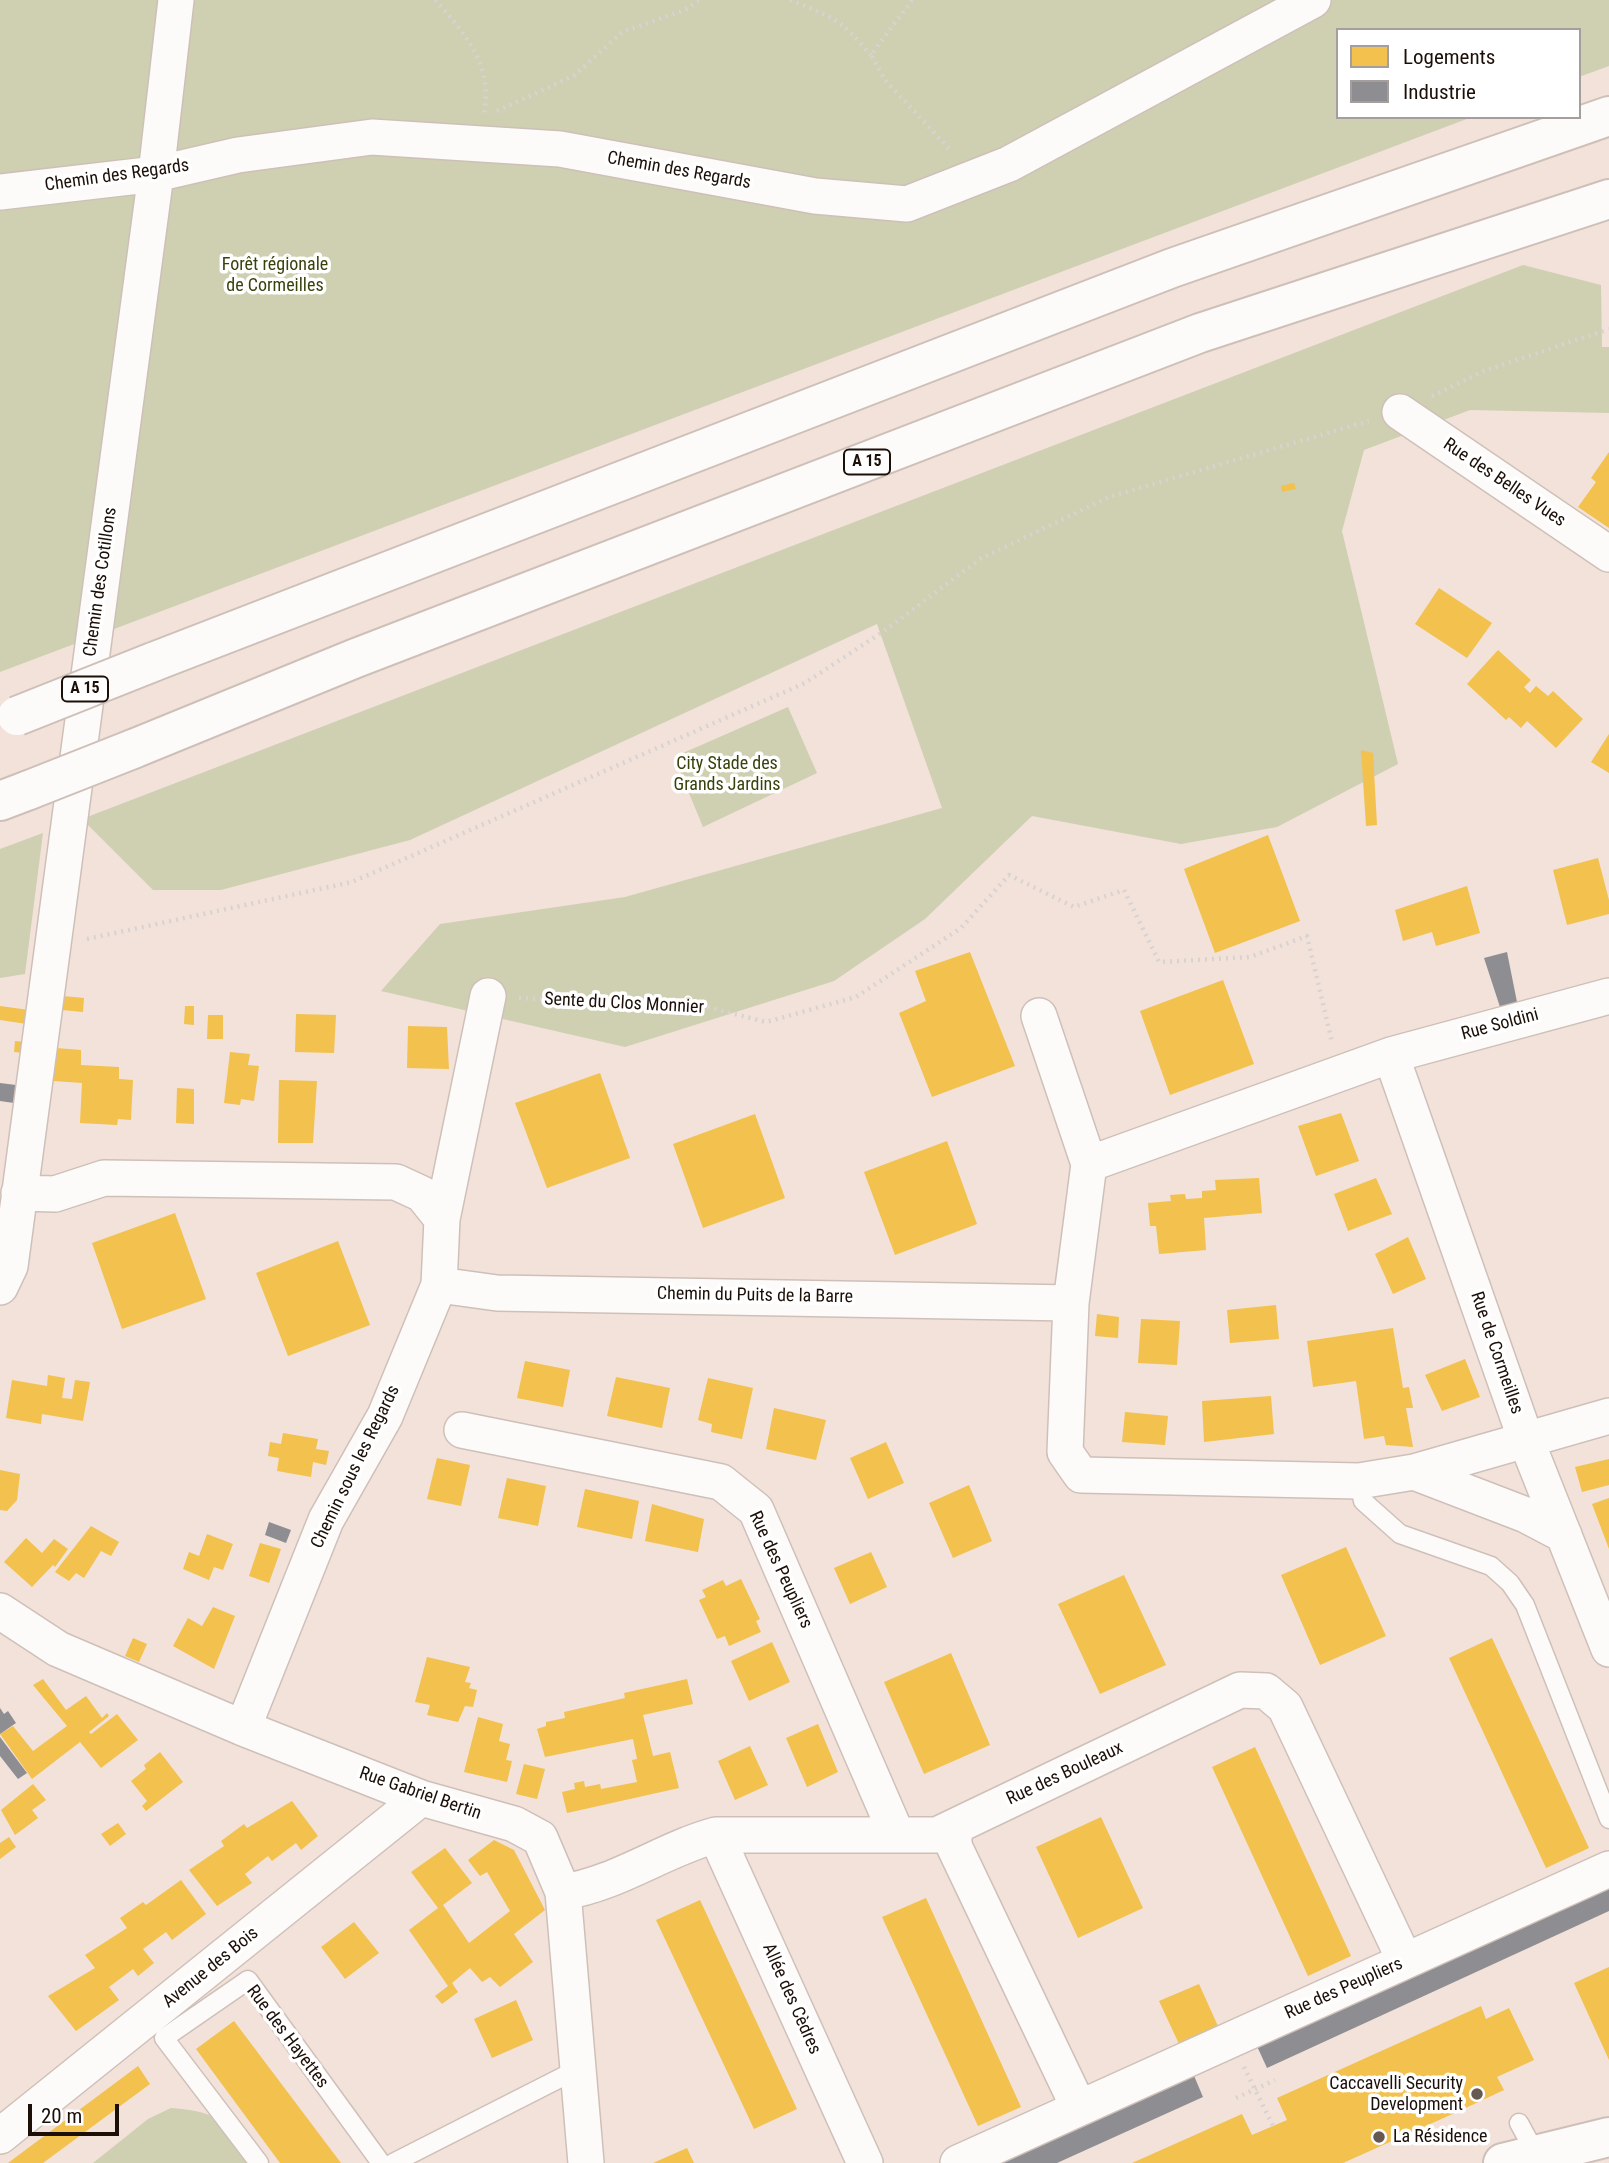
<!DOCTYPE html>
<meta charset="utf-8">
<style>
body{margin:0}
#map{position:relative;width:1609px;height:2163px;overflow:hidden;background:#f2e2da;font-family:"Roboto Condensed",sans-serif}
canvas{display:block}
.legend{position:absolute;left:1336px;top:28px;width:245px;height:91px;box-sizing:border-box;background:#fff;border:2px solid #a49f9c;margin:0;padding:9px 12px;list-style:none;font-size:21px;color:#1b0f08}
.legend li{display:flex;align-items:center;gap:14px;height:35px}
.legend b{width:35px;border:2px solid #a49f9c}
.scale{position:absolute;left:28px;top:2104px;width:91px;height:32px;box-sizing:border-box;border:4px solid #1b0f08;border-top:0;padding-left:9px;font-size:21px;line-height:24px;white-space:nowrap;color:#1b0f08;-webkit-text-stroke:5px #fff;paint-order:stroke}
</style>
<div id="map">
<canvas width="1609" height="2163"></canvas>
<ul class="legend">
<li><b style="height:19px;background:#f2c14e"></b>Logements</li>
<li><b style="height:19px;background:#8d8d92"></b>Industrie</li>
</ul>
<div class="scale">20 m</div>
</div>
<script>
const g = document.querySelector('canvas').getContext('2d');
g.lineJoin = 'round';
function paint(path, color) {
  g.fillStyle = color;
  g.fill(path, 'evenodd');
}
function stroke(path, color, width, dash) {
  g.strokeStyle = color;
  g.lineWidth = width;
  g.lineCap = dash ? 'butt' : 'round';
  g.setLineDash(dash || []);
  g.stroke(path);
}
function write(font, color, halo, rows, align = 'center') {
  g.font = font + ' "Roboto Condensed",sans-serif';
  g.lineWidth = 7;
  g.setLineDash([]);
  g.textBaseline = 'middle';
  g.strokeStyle = halo;
  g.fillStyle = color;
  for (const [text, x, y, turn = 0] of rows) {
    g.save();
    g.translate(x, y);
    g.rotate((+turn || 0) * Math.PI / 180);
    g.textAlign = isNaN(turn) ? turn : align;
    if (halo) g.strokeText(text, 0, 0);
    g.fillText(text, 0, 0);
    g.restore();
  }
}
paint(new Path2D(`
 M0,0H1609V66L1579,77V30H1338V117H1472L0,672Z
 M1523,265L1601,285L1602,347H1609V413L1470,410L1364,450L1342,531L1398,764L1277,827L1181,844L1032,816L925,919L834,981L625,1047L381,991L440,924L625,897L942,808L877,624L410,840L221,890H153L82,819Z
 M788,707L817,773L703,827L674,757Z
 M43,833L25,974L0,978V849Z
 M171,2108C221,2111 230,2125 259,2163H93L148,2119Z`), '#cfcfb1');
paint(new Path2D(`
 M1609,452V528L1578,507L1596,482L1591,478Z
 M1294,483L1296,489L1282,492L1281,486Z
 M1439,588L1492,623L1467,658L1415,624Z
 M1498,650L1531,680L1524,687L1530,693L1536,686L1548,696L1553,691L1583,719L1556,748L1527,721L1521,728L1509,717L1506,720L1467,684Z
 M1609,734V773L1591,762Z
 M1361,750L1373,753L1377,825L1366,826Z
 M1268,835L1300,921L1215,953L1184,869Z
 M1598,858L1609,900V914L1567,925L1553,870Z
 M1467,886L1480,933L1436,946L1432,932L1403,941L1395,910Z
 M970,952L1015,1066L932,1097L899,1013L926,1001L915,971Z
 M1223,980L1254,1064L1170,1095L1140,1011Z
 M63,996L84,998L83,1012L62,1010Z
 M0,1006L29,1010L27,1024L0,1020Z
 M185,1006H194V1025L184,1024Z
 M296,1014L336,1015L334,1053L295,1052Z
 M208,1015H223V1039H207Z
 M408,1026L447,1027L449,1069L407,1068Z
 M15,1041L25,1042L24,1053L14,1052Z
 M56,1048L81,1050V1065L119,1067V1079L133,1080L131,1120L118,1119L117,1125L80,1123L82,1083L53,1081Z
 M230,1052L250,1054L248,1065L259,1066L254,1101L241,1099L240,1105L224,1103Z
 M600,1073L630,1158L547,1188L515,1103Z
 M279,1080L317,1081L313,1143H278Z
 M177,1088L194,1089V1124L176,1123Z
 M1341,1113L1359,1161L1316,1176L1298,1126Z
 M755,1114L785,1198L703,1228L673,1144Z
 M947,1141L977,1224L895,1255L864,1172Z
 M1259,1178L1262,1213L1204,1218L1206,1250L1159,1254L1156,1226H1150L1148,1203L1171,1201L1170,1195L1185,1194L1186,1199L1202,1198V1191L1216,1190L1215,1180Z
 M1376,1178L1392,1214L1348,1231L1334,1194Z
 M175,1213L206,1299L122,1329L92,1243Z
 M1408,1237L1426,1279L1393,1294L1375,1254Z
 M338,1241L370,1325L288,1356L256,1273Z
 M1276,1305L1279,1339L1230,1343L1227,1310Z
 M1097,1314L1119,1317L1118,1338L1095,1336Z
 M1141,1319L1180,1321L1177,1365L1138,1363Z
 M1393,1328L1403,1388L1409,1387L1413,1408H1406L1413,1447L1386,1445L1384,1436L1364,1439L1356,1381L1313,1387L1307,1341Z
 M1465,1359L1480,1397L1442,1411L1425,1375Z
 M525,1361L570,1370L563,1407L517,1398Z
 M48,1375L65,1378L62,1398L72,1399L75,1380L90,1382L83,1421L42,1414L41,1424L6,1418L12,1380L47,1386Z
 M616,1377L670,1388L662,1428L607,1416Z
 M708,1378L753,1388L742,1439L711,1432L712,1424L698,1420Z
 M1271,1396L1274,1434L1204,1442L1202,1401Z
 M774,1408L826,1420L816,1460L766,1449Z
 M1125,1412L1168,1416L1165,1445L1122,1442Z
 M283,1433L318,1439L316,1449L329,1451L326,1465L313,1462L311,1477L277,1471L279,1458L268,1456L270,1442L281,1444Z
 M886,1442L904,1483L868,1499L850,1458Z
 M437,1458L470,1465L461,1506L427,1499Z
 M1609,1459V1485L1582,1492L1575,1467Z
 M0,1470L20,1474L17,1500L7,1511L0,1510Z
 M507,1478L546,1486L538,1526L498,1518Z
 M969,1485L992,1541L953,1558L929,1503Z
 M585,1489L639,1501L632,1539L577,1527Z
 M1609,1498V1549L1592,1504Z
 M652,1504L704,1519L698,1552L645,1541Z
 M91,1526L119,1542L111,1556L101,1551L84,1578L76,1573L69,1581L55,1572Z
 M207,1534L233,1544L223,1570L214,1567L209,1580L183,1569L189,1552L199,1556Z
 M26,1538L42,1553L54,1539L68,1549L55,1567L53,1565L32,1587L4,1562Z
 M260,1543L281,1549L269,1583L249,1576Z
 M1346,1547L1386,1636L1320,1665L1281,1575Z
 M871,1552L887,1587L850,1604L834,1568Z
 M1124,1575L1166,1665L1100,1694L1058,1604Z
 M741,1579L760,1619L756,1621L761,1632L729,1646L725,1636L717,1639L699,1600L706,1597L702,1590L723,1580L726,1586Z
 M213,1607L235,1616L214,1669L173,1646L188,1618L202,1626Z
 M133,1638L147,1644L139,1662L125,1656Z
 M1492,1638L1589,1848L1546,1868L1449,1658Z
 M772,1642L790,1682L749,1701L731,1661Z
 M951,1653L990,1745L924,1774L884,1682Z
 M427,1657L470,1667L465,1682L471,1683L469,1688L477,1690L473,1707L465,1706L458,1722L427,1715L430,1705L415,1702Z
 M43,1679L66,1710L86,1696L102,1718L107,1713L109,1716L89,1732L91,1734L117,1714L138,1740L101,1768L80,1742L32,1779L0,1734L13,1726L33,1751L67,1726L33,1685Z
 M687,1679L693,1704L643,1715L653,1756L670,1752L679,1788L567,1813L562,1792L575,1789L574,1783L584,1781L585,1787L600,1784L601,1789L637,1782L632,1760L637,1759L633,1739L545,1757L537,1729L546,1726V1722L565,1718L564,1712L625,1698L624,1693Z
 M478,1717L503,1724L499,1741L510,1744L506,1760L512,1761L507,1782L464,1772Z
 M818,1724L838,1772L807,1787L786,1738Z
 M750,1746L768,1785L735,1800L718,1761Z
 M1255,1747L1351,1956L1308,1976L1212,1767Z
 M160,1752L183,1782L146,1811L142,1806L147,1801L131,1781L146,1769L144,1765Z
 M524,1764L545,1769L537,1799L516,1794Z
 M33,1784L46,1800L32,1810L38,1818L15,1835L1,1810Z
 M292,1801L318,1836L301,1850L296,1843L272,1861L268,1856L245,1874L252,1883L217,1906L189,1870L224,1846L221,1841L244,1824L247,1828Z
 M1101,1817L1143,1908L1078,1938L1036,1847Z
 M118,1823L126,1834L110,1846L101,1834Z
 M9,1837L16,1847L0,1859V1843Z
 M494,1840L514,1850L545,1910L514,1934L533,1962L500,1987L490,1977L482,1982L470,1968L452,1983L458,1992L442,2004L435,1996L448,1986L409,1930L438,1908L411,1872L445,1848L472,1883L443,1905L469,1943L510,1911L487,1872L480,1876L468,1860Z
 M181,1880L206,1914L172,1940L166,1932L143,1949L154,1963L138,1976L133,1969L109,1987L119,2000L76,2031L48,1996L95,1968L85,1955L127,1928L120,1918L143,1902L146,1905Z
 M926,1898L1021,2107L978,2126L882,1917Z
 M700,1900L797,2109L754,2129L656,1920Z
 M354,1922L379,1953L345,1979L321,1947Z
 M1609,1967V2060L1574,1983Z
 M1199,1984L1222,2035L1186,2059L1159,2001Z
 M516,2000L533,2040L492,2058L474,2019Z
 M1481,2006L1486,2019L1509,2008L1534,2060L1497,2077L1504,2090L1457,2112L1343,2163H1132L1242,2114L1252,2135L1287,2120L1277,2098Z
 M234,2021L341,2163H280L196,2049Z
 M138,2066L150,2084L43,2163H8Z
 M687,2148L694,2163H653Z`), '#f2c14e');
paint(new Path2D(`
 M1507,952L1517,1002L1500,1007L1484,958Z
 M0,1083L24,1086L21,1104L0,1101Z
 M269,1522L291,1530L286,1543L265,1535Z
 M0,1708L4,1714L8,1711L16,1723L0,1734Z
 M0,1737L27,1773L18,1779L0,1756Z
 M1609,1882V1911L1267,2068L1256,2044Z
 M1192,2071L1203,2097L1057,2163H992Z`), '#8d8d92');
const service = new Path2D(`
 M1359,1481L1363,1501L1400,1534L1491,1566L1510,1583L1525,1605L1609,1819
 M1519,2123L1537,2156
 M259,2163L164,2038L248,1980L381,2163
 M393,2163L580,2068`);
const minor = new Path2D(`
 M0,192L156,174L238,155L372,137L560,149L815,196L907,204L1009,164L1313,0
 M1400,412L1609,554
 M1039,1016L1089,1164
 M1391,1055L1526,1440L1609,1649
 M19,1193L55,1194L104,1178L396,1182L422,1194L442,1219
 M439,1285L497,1293L1071,1303L1065,1452L1081,1475L1359,1481L1414,1472L1609,1416
 M0,1287L10,1266L156,174L176,0
 M1071,1303L1089,1164L1391,1055L1609,996
 M462,1430L721,1482L756,1510L896,1833
 M1414,1472L1526,1515L1564,1535
 M0,1611L58,1649L243,1728L421,1798L514,1824L540,1838L563,1892L586,2163
 M243,1728L326,1520L385,1416L439,1285L442,1219L488,996
 M954,1827V1846L1079,2108
 M716,1835L865,2163
 M563,1892C617,1884 664,1849 716,1835H937L1240,1690L1266,1691L1285,1707L1405,1961
 M0,2136L421,1798
 M958,2163L1609,1869`);
const secondary = new Path2D(`
 M1503,2163L1609,2137`);
const motorway = new Path2D(`
 M153,662L1172,268L1609,116
 M133,749L356,658L1200,333L1609,199
 M0,801L29,790`);
stroke(service, '#cec0b9', 21);
stroke(minor, '#cec0b9', 38);
stroke(secondary, '#cec0b9', 42);
stroke(motorway, '#cec0b9', 42);
stroke(new Path2D(`
 M435,0C466,34 493,65 484,114
 M790,0C835,18 839,18 871,55
 M912,0L871,55L885,80L952,152
 M497,111L575,75L622,32L685,10L699,0
 M1432,396L1484,371L1609,329
 M87,939L352,882L805,683L884,631L980,559L1109,497L1369,421
 M519,998L707,1007L766,1022L856,997L961,928L1009,875L1074,907L1124,890L1159,962L1250,957L1307,936L1332,1042
 M1244,2067L1273,2126
 M1236,2098L1275,2080`), '#d8d3d1', 4.5, [2, 5]);
stroke(service, '#fdfbf9', 18);
stroke(minor, '#fdfbf9', 35);
stroke(secondary, '#fdfbf9', 38);
stroke(motorway, '#fdfbf9', 38);
const motorwayBridge = new Path2D(`
 M17,716L153,662
 M29,790L133,749`);
stroke(motorwayBridge, '#cec0b9', 42, []);
stroke(motorwayBridge, '#fdfbf9', 38);
for (const [x, y, r, color] of [
 [1477,2094,7,"#665952"],
 [1379,2137,7,"#665952"]
]) {
  const dot = new Path2D();
  dot.arc(x, y, r, 0, 2 * Math.PI);
  g.fillStyle = color;
  g.fill(dot);
  stroke(dot, '#fff', 2.5);
}
for (const [x, y, w] of [
 [867,462,46],
 [85,689,46]
]) {
  const box = new Path2D();
  box.roundRect(x - w / 2, y - 12.5, w, 25, 5);
  g.fillStyle = '#fff';
  g.fill(box);
  stroke(box, '#1b0f08', 2);
}
write('bold 16px', '#1b0f08', null, [
 ["A 15",867,462],
 ["A 15",85,689]
]);
write('18px', '#1b0f08', '#fff', [
 ["Chemin des Regards",679,171,10],
 ["Chemin des Regards",117,176,-8],
 ["Rue des Belles Vues",1504,483,34],
 ["Chemin des Cotillons",101,582,-82],
 ["Sente du Clos Monnier",624,1004,3],
 ["Rue Soldini",1500,1025,-15],
 ["Chemin du Puits de la Barre",755,1296,1],
 ["Rue de Cormeilles",1496,1353,71],
 ["Chemin sous les Regards",356,1467,-64],
 ["Rue des Peupliers",780,1570,65],
 ["Rue des Bouleaux",1065,1774,-25],
 ["Rue Gabriel Bertin",420,1794,19],
 ["Avenue des Bois",211,1968,-39],
 ["Rue des Peupliers",1344,1989,-24],
 ["Allée des Cèdres",791,1999,66],
 ["Rue des Hayettes",287,2037,53]
]);
write('18px', '#37420b', '#fff', [
 ["Forêt régionale",275,265],
 ["de Cormeilles",275,286],
 ["City Stade des",727,764],
 ["Grands Jardins",727,785]
]);
write('18px', '#1b0f08', '#fff', [
 ["Caccavelli Security",1463,2084],
 ["Development",1463,2105],
 ["La Résidence",1393,2137,"left"]
], 'right');
</script>
